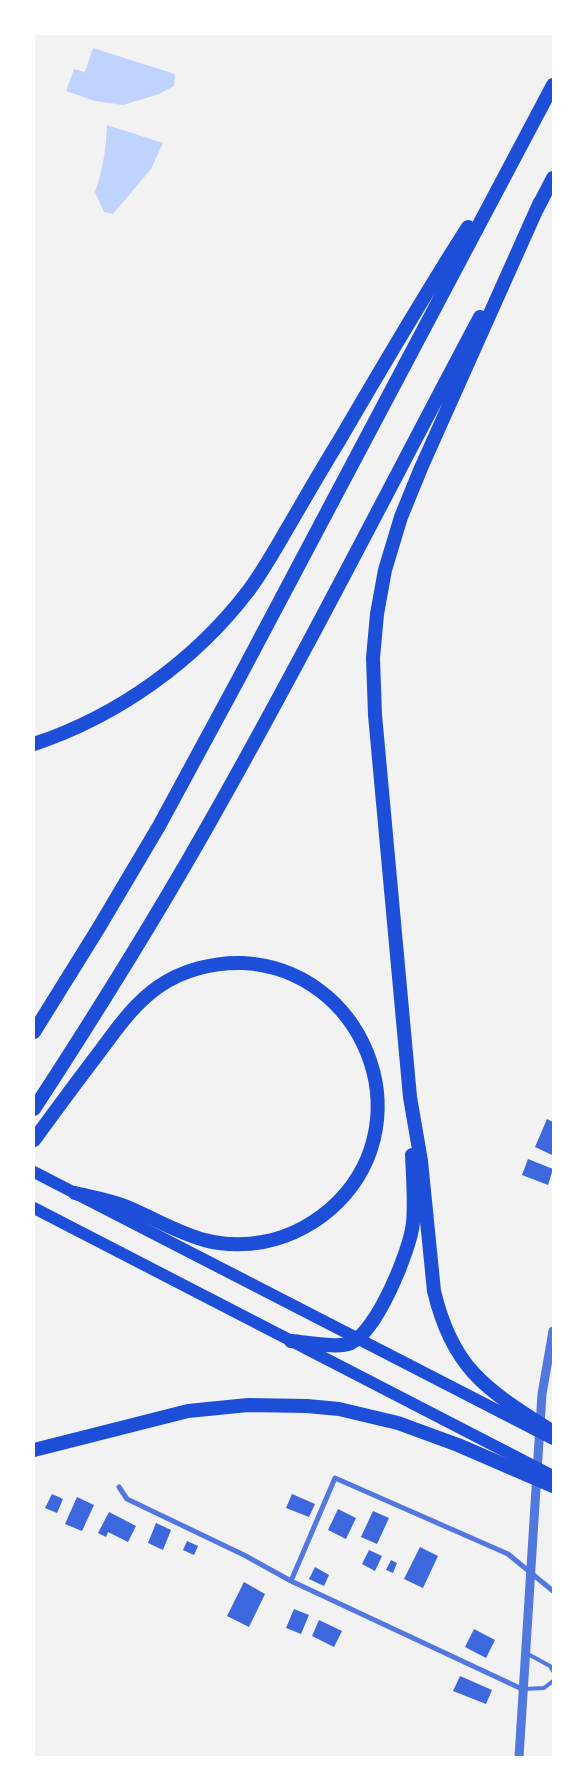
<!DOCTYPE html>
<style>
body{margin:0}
#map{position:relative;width:587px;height:1791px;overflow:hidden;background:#f2f2f2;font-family:Figtree,sans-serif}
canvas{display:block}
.frame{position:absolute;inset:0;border:35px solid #fff;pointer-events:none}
</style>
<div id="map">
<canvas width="587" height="1791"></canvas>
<div class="frame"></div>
</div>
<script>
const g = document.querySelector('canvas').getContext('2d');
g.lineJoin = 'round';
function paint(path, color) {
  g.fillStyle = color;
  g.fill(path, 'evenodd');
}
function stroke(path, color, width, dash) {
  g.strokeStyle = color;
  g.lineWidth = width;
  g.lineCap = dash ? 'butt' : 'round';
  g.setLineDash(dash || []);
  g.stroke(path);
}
paint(new Path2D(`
 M93,48L175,74L174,86L159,94L123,105L95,101L66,91L74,69L85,72Z
 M107,125L163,143L151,169L113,214L104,212L95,192C103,170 106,149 107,125Z`), '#bfd3fe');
paint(new Path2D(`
 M547,1119L553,1122L552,1155L535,1147Z
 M528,1159L553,1169L548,1185L522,1175Z
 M52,1494L63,1499L57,1513L45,1508Z
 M292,1494L315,1504L309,1517L286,1508Z
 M77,1497L94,1505L82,1531L65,1524Z
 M338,1509L356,1518L346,1539L328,1530Z
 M373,1511L389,1518L377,1544L361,1537Z
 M109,1512L136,1526L128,1542L108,1532L106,1537L98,1533Z
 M156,1523L171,1530L163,1550L148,1543Z
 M187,1541L198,1546L194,1555L183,1550Z
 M420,1547L438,1556L423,1588L404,1579Z
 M369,1550L382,1556L375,1571L362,1564Z
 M391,1560L397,1563L393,1573L386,1570Z
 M315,1567L329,1575L324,1586L309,1579Z
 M244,1582L265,1594L249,1627L227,1616Z
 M294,1609L309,1615L301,1634L286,1628Z
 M319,1620L342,1631L334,1647L312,1636Z
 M474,1629L495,1640L486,1658L465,1647Z
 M460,1676L492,1690L486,1704L453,1691Z`), '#3d67dc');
stroke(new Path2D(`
 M526,1653L550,1666L553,1671
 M523,1689L544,1688L553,1681`), '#5277de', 4);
stroke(new Path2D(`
 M119,1487L127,1499L244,1555L291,1581
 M522,1689L291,1581L335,1478L508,1554L553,1591`), '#5277de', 5);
stroke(new Path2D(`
 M519,1757L542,1394L553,1331`), '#5277de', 9);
stroke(new Path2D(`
 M34,1172L553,1439
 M34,1208L553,1476`), '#1d4ed8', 12);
stroke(new Path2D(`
 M540,202L421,468L401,517L385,570L377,614L373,658L375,715L410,1097L421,1161L434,1291C453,1371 488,1390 553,1432
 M537,209L553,178
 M34,744C118,716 195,661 249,590C263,571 275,550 287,529C304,500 321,470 339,441C381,369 423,297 468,227
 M34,1032L98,929L159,826L238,680L553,85
 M34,1109C94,1017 152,924 206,829C302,660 389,488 480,317
 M34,1140C56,1110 78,1080 101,1050C118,1027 134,1004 158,987C182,970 214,962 243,963C362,969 423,1116 338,1202C318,1222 291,1237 263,1242C206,1252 176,1228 127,1207C111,1200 92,1197 75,1193
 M291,1341C307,1342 337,1349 351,1343C377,1331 410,1251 413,1223C415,1201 413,1177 412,1155
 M34,1450L188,1411L248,1405L307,1406L339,1409L398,1423L458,1445L553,1486`), '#1d4ed8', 14);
</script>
